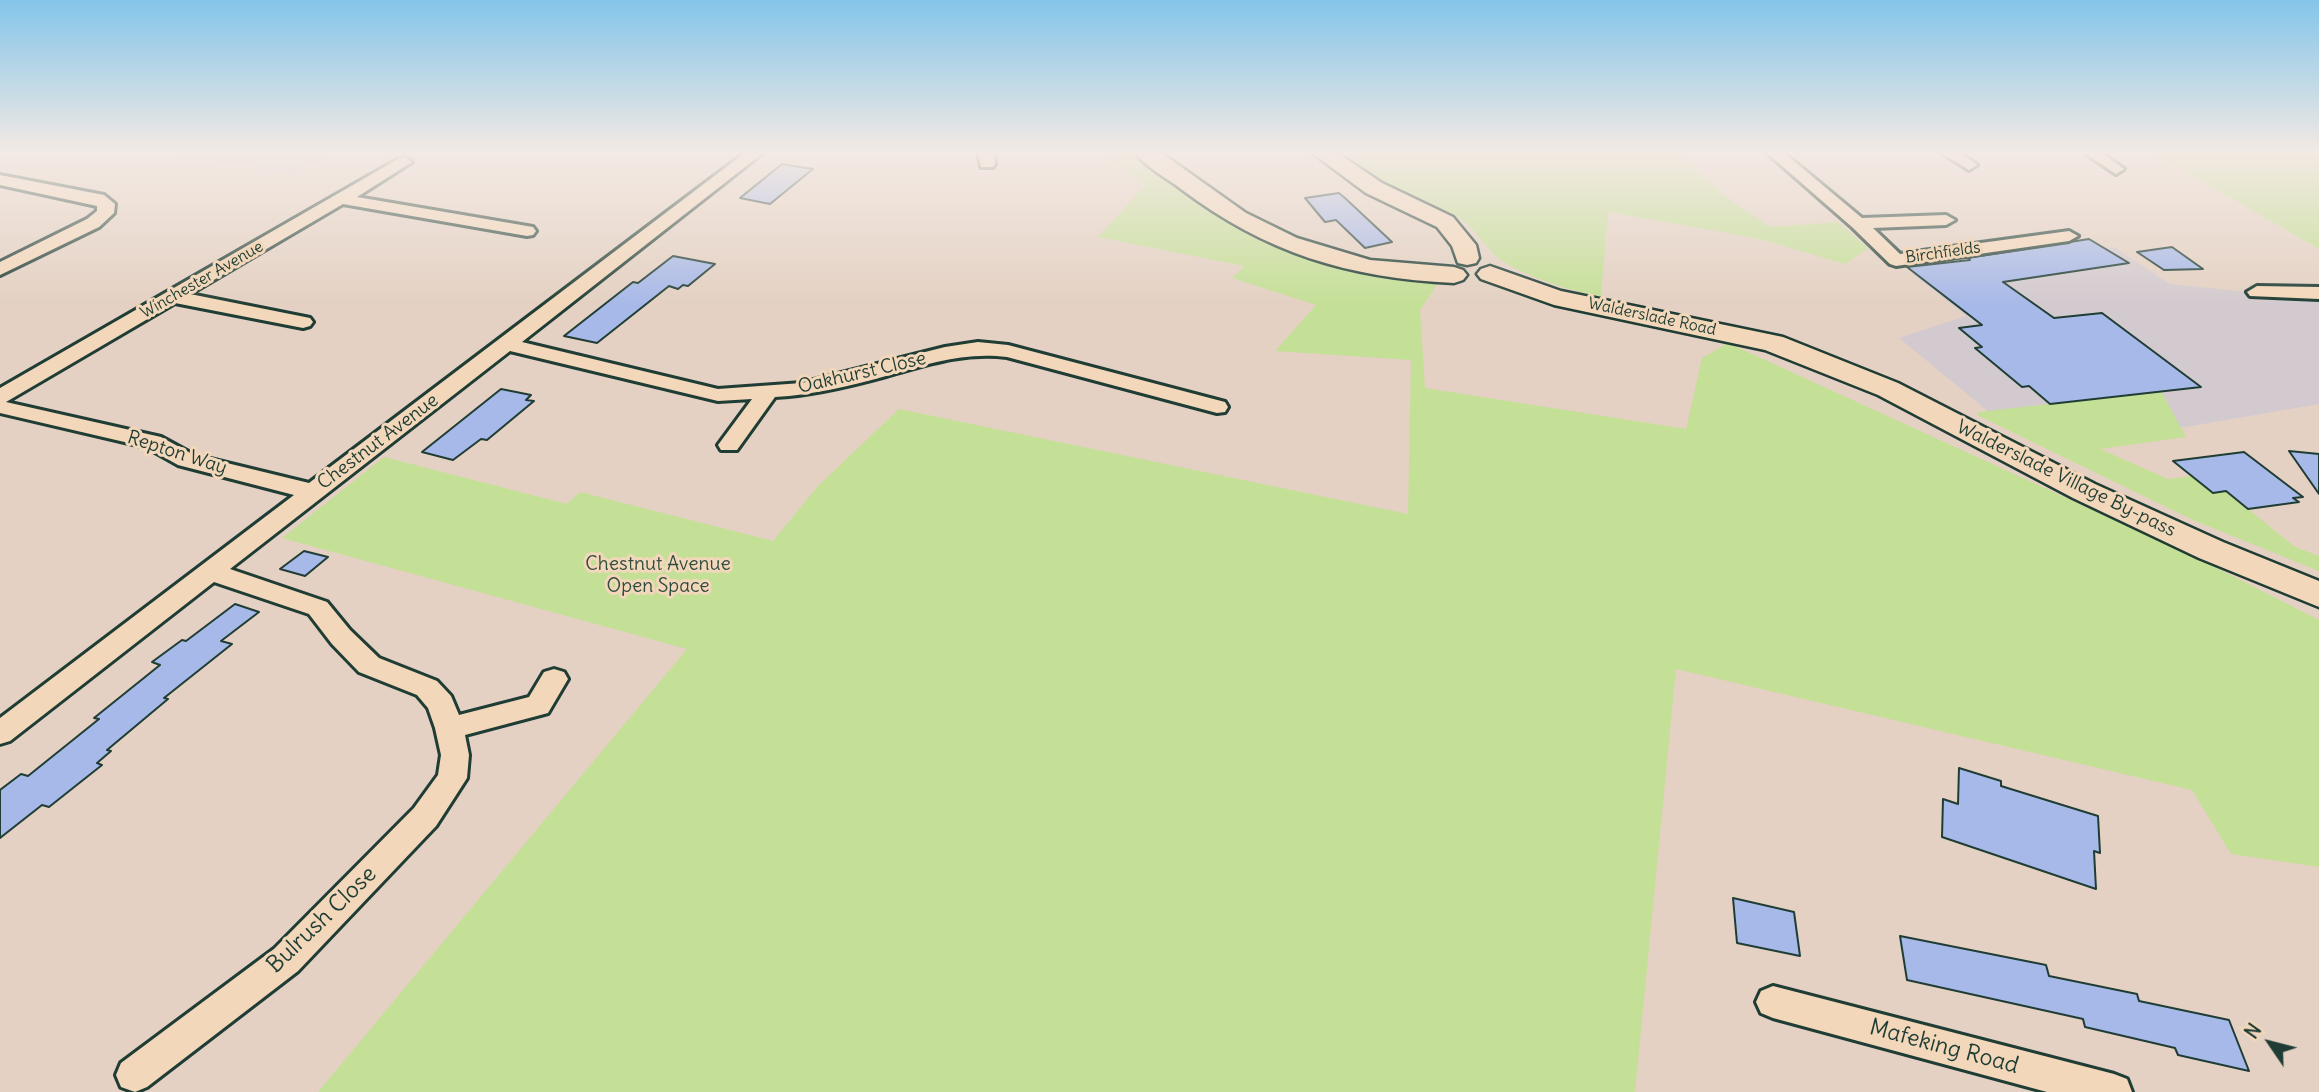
<!DOCTYPE html>
<style>
body{margin:0}
#map{position:relative;width:2319px;height:1092px;overflow:hidden;background:#e4d1c3;font-family:Delius,sans-serif}
canvas{display:block}
.north{position:absolute;left:2235px;top:1008px;width:70px;height:70px;-webkit-text-stroke:5px #f3d7ba;paint-order:stroke;rotate:305deg;font-size:19px;font-weight:700;line-height:28px;text-align:center;color:#1f3d34}
.north::after{content:'';display:block;margin:auto;width:24px;height:32px;background:#1f3d34;clip-path:polygon(50% 0,100% 100%,50% 72%,0 100%)}
</style>
<div id="map">
<canvas width="2319" height="1092"></canvas>
<div class="north">N</div>
</div>
<script>
const g = document.querySelector('canvas').getContext('2d');
g.lineJoin = 'round';
function paint(path, color) {
  g.fillStyle = color;
  g.fill(path, 'evenodd');
}
function stroke(path, color, width, dash) {
  g.strokeStyle = color;
  g.lineWidth = width;
  g.lineCap = dash ? 'butt' : 'round';
  g.setLineDash(dash || []);
  g.stroke(path);
}
function write(font, color, halo, rows, align = 'center') {
  g.font = font + ' Delius,sans-serif';
  g.lineWidth = 6;
  g.setLineDash([]);
  g.textBaseline = 'middle';
  g.strokeStyle = halo;
  g.fillStyle = color;
  for (const [text, x, y, turn = 0] of rows) {
    g.save();
    g.translate(x, y);
    g.rotate((+turn || 0) * Math.PI / 180);
    g.textAlign = isNaN(turn) ? turn : align;
    if (halo) g.strokeText(text, 0, 0);
    g.fillText(text, 0, 0);
    g.restore();
  }
}
paint(new Path2D(`
 M170,152H332L292,174Z
 M2114,247L2170,284L2315,299L2319,303V404L2104,441L2006,426L1899,338L1966,316L1913,274Z`), '#d2cace');
paint(new Path2D(`
 M1105,152H1127L1154,174L1270,242L1350,269L1437,285L1420,310L1425,388L1686,429L1702,358L1728,343L2191,555L2319,620V867L2231,854L2192,790L1676,669L1635,1092H318L687,649L282,538L384,457L567,504L580,492L773,541L818,486L899,409L1408,514L1411,360L1275,351L1316,305L1232,278L1244,266L1098,237L1145,185Z
 M1340,152H1677L1730,200L1771,227L1838,222L1868,248L1845,264L1760,239L1608,212L1601,296C1575,293 1514,273 1495,255C1482,243 1473,226 1458,217C1418,194 1372,185 1340,152Z
 M2151,152H2319V249Z
 M2161,391L2186,437L2100,449L2168,479L2192,476L2213,493L2226,491L2295,547L2319,556V571L2193,520L1977,415L1979,412Z`), '#c4df96');
const building = new Path2D(`
 M782,164L813,169L770,204L740,198Z
 M1339,193L1346,199L1392,242L1365,248L1336,220L1325,222L1305,198Z
 M2089,239L2129,263L2003,282L2054,318L2102,313L2201,387L2050,404L2029,386L2022,387L1975,348L1982,347L1959,328L1982,325L1907,267L1970,260L1968,258Z
 M2172,247L2203,269L2164,270L2137,252Z
 M673,256L715,264L688,286L683,285L678,289L669,286L597,343L564,336L633,282L638,283Z
 M501,389L531,395L526,400L534,401L487,440L481,439L453,460L422,452Z
 M2289,451L2319,454V494Z
 M2244,452L2303,497L2293,498L2299,502L2248,509L2226,491L2213,493L2173,461Z
 M304,551L328,557L305,576L280,569Z
 M235,604L259,612L221,641L232,644L164,698L168,699L107,750L111,751L97,763L102,765L49,807L42,805L0,838V790L21,774L28,776L99,719L94,718L160,665L152,662L182,640L186,641Z
 M1959,768L2001,781V786L2098,816L2100,853L2094,851L2096,889L1942,837L1943,799L1958,804Z
 M1733,898L1794,912L1800,956L1737,943Z
 M1900,936L2046,965L2049,976L2137,994L2139,1001L2229,1020L2249,1071L2178,1055L2175,1048L2085,1027L2083,1019L1907,980Z`);
paint(building, '#a7b9e8');
stroke(building, '#1f3d34', 2);
const street = new Path2D(`
 M746,152H764L522,342L718,389L802,383L945,347L978,342L1008,345L1225,402L1228,407L1225,412L1217,413L1007,357C962,352 929,364 886,376C850,386 813,395 775,397L737,450H721L718,445L752,399L718,401L510,351L230,569L327,602L350,630L379,658L437,681L451,696L459,715L529,697L544,672L554,669L564,672L568,679L548,713L465,735L469,755L467,778L436,826L298,971L147,1087L135,1092L121,1087L116,1075L121,1063L274,949L414,808L438,775L441,755L435,728L428,708L417,695L359,672L332,644L309,614L214,582L10,741L0,744V718L294,495L178,465L146,447L0,413V388L398,159L404,157L412,162L357,197L533,227L536,231L533,235L527,236L343,204L190,294L310,318L313,322L310,326L303,328L175,303L6,402L161,437L194,455L309,483Z
 M978,152H994L995,164L993,167H981Z
 M1766,152H1783L1862,218L1946,215L1955,220L1946,225L1873,228L1900,254L2069,231L2078,236L2069,241L1896,266L1890,264L1852,227Z
 M1940,152H1959L1977,165L1969,170Z
 M2083,152H2101L2124,169L2116,174Z
 M0,175L104,195L115,204L114,213L99,227L0,275V262L87,219L97,211V206L0,185Z
 M2257,286L2319,287V299L2250,296L2247,292Z
 M1773,986L2114,1074L2127,1079L2132,1092H2047L1773,1018L1761,1013L1756,1002L1761,991Z`);
const secondary = new Path2D(`
 M1135,152H1160L1246,213L1297,238L1370,260L1454,267L1463,270L1467,275L1463,280L1454,283C1348,278 1266,253 1181,189C1167,178 1145,167 1135,152Z
 M1311,152H1336L1382,183L1453,217L1476,245L1479,258L1476,263L1467,265L1458,263L1452,246L1437,227L1366,193Z
 M1490,266L1561,291L1783,337L1898,383L2095,484L2223,542L2319,581V607L2199,558L2073,498L1878,395L1765,350L1554,305L1481,279L1477,274L1481,269Z`);
stroke(street, '#1f3d34', 6);
stroke(secondary, '#1f3d34', 5);
paint(street, '#f3d7ba');
paint(secondary, '#f3d7ba');
const sky = g.createLinearGradient(0, 0, 0, 305);
sky.addColorStop(0, '#84c5e9');
sky.addColorStop(0.5, '#f3eae4');
sky.addColorStop(1, '#f3eae400');
g.fillStyle = sky;
g.fillRect(0, 0, 2319, 305);
write('16px', '#1f3d34', '#f3d7ba', [
 ["Birchfields",1943,253,-8],
 ["Winchester Avenue",202,280,-30],
 ["Walderslade Road",1652,317,12]
]);
write('19px', '#1f3d34', '#f3d7ba', [
 ["Oakhurst Close",862,373,-13],
 ["Chestnut Avenue",378,442,-37],
 ["Repton Way",177,453,18],
 ["Walderslade Village By-pass",2066,479,26]
]);
write('19px', '#304d3e', '#f3d7ba', [
 ["Chestnut Avenue",658,565],
 ["Open Space",658,587]
]);
write('23px', '#1f3d34', '#f3d7ba', [
 ["Bulrush Close",322,920,-44],
 ["Mafeking Road",1944,1047,15]
]);
</script>
